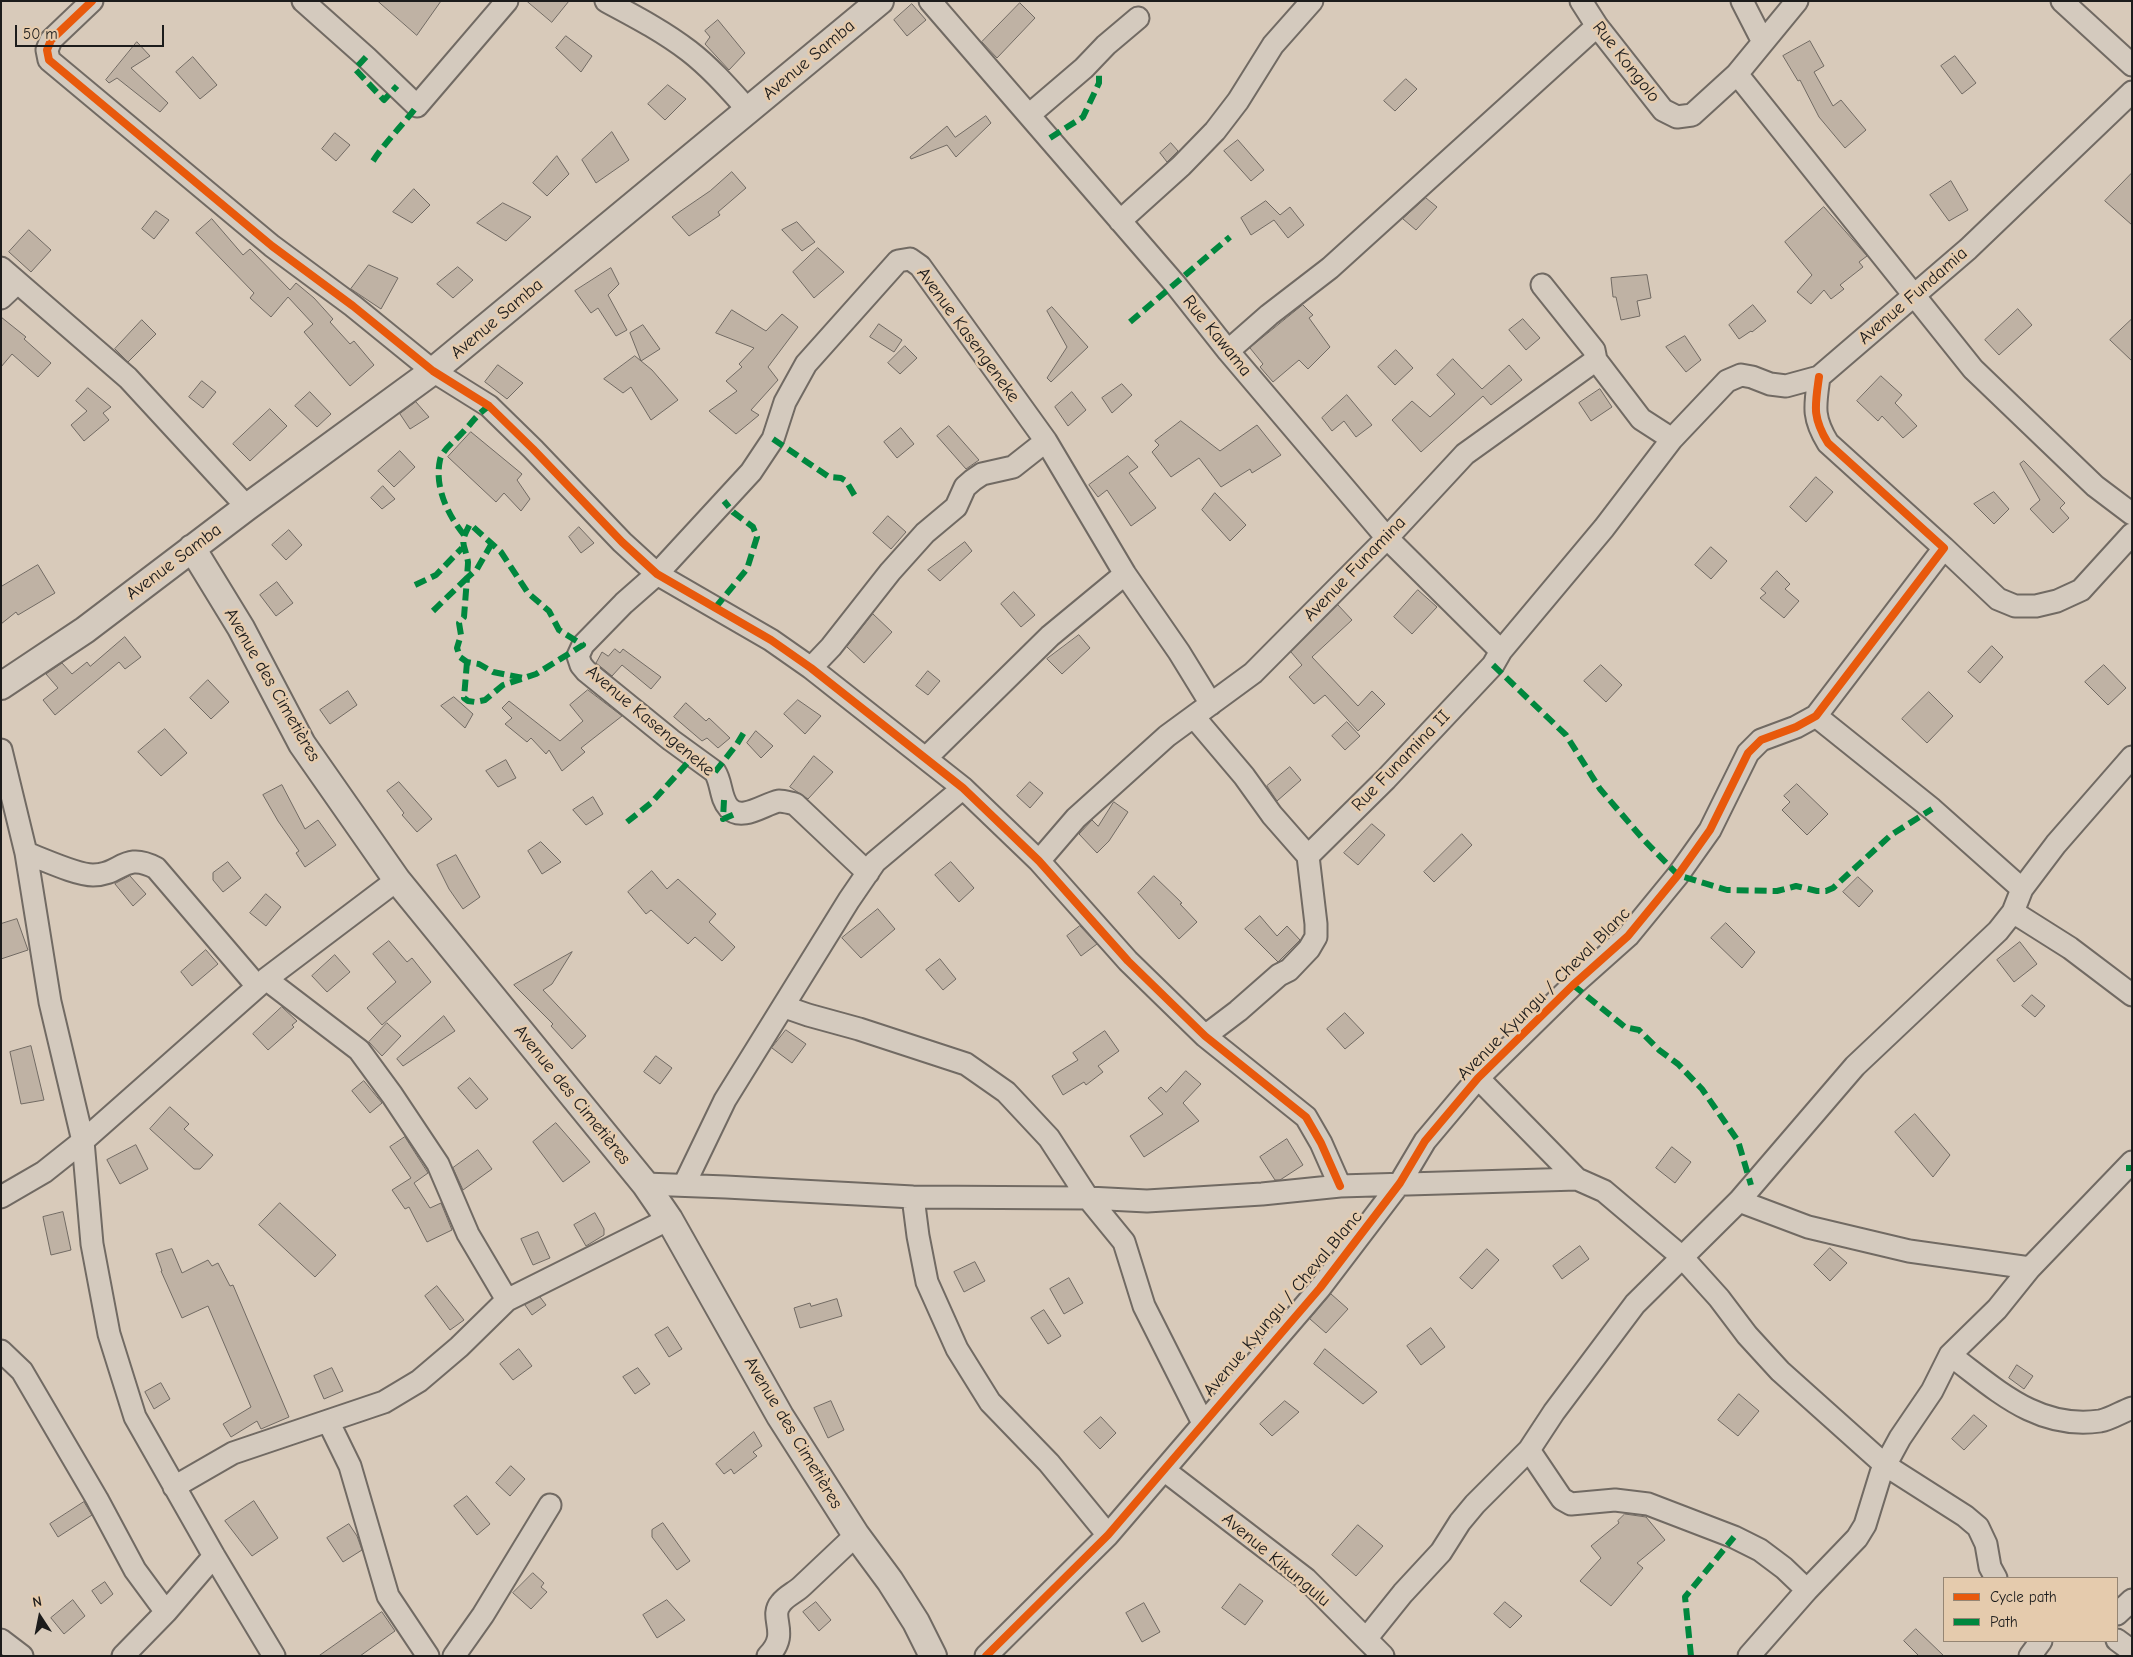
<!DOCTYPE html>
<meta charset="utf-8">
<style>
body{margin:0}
#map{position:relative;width:2133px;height:1657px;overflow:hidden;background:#d8caba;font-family:"Comic Neue",sans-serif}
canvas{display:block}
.frame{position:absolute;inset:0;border:2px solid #1c1c1c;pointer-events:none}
.legend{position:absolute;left:1943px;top:1577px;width:175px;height:65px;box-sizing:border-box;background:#e5cbad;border:1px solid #958573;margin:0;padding:6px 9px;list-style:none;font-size:15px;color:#1c1c1c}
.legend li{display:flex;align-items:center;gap:10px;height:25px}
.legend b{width:25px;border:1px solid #958573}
.north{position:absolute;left:15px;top:1592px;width:50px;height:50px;-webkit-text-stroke:4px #e5cbad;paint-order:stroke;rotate:349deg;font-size:14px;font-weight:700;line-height:20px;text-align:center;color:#1c1c1c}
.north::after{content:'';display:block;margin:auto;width:18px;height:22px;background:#1c1c1c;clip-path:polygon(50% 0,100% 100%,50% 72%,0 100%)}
.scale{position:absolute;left:15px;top:25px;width:149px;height:22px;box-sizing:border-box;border:2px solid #1c1c1c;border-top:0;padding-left:6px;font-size:15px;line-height:18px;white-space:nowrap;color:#1c1c1c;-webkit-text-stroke:4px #e5cbad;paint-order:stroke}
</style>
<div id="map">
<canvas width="2133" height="1657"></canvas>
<div class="frame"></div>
<ul class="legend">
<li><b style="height:6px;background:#e8590c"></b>Cycle path</li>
<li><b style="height:6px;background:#00873e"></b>Path</li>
</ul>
<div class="north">N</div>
<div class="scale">50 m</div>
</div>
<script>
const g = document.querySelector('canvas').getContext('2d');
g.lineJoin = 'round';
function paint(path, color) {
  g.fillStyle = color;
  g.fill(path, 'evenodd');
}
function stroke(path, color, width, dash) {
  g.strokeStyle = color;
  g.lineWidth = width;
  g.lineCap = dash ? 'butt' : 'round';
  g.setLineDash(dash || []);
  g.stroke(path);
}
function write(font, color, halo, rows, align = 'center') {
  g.font = font + ' "Comic Neue",sans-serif';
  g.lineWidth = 5;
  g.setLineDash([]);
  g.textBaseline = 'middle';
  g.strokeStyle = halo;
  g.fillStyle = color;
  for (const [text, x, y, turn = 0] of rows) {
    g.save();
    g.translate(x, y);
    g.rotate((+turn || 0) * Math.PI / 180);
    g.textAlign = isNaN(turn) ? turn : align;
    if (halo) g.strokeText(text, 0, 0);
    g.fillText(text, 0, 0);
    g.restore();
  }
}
const building = new Path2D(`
 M378,1H441L417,35Z
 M527,1H569L552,22Z
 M1020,3L1035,18L997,58L982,42Z
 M912,4L926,20L907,36L894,20Z
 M718,20L745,53L729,70L705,44L710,37L705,31Z
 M566,36L592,56L581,72L556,48Z
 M1810,41L1824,66L1814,72L1833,106L1841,100L1866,130L1845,148L1819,117L1800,80L1798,81L1783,56Z
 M137,42L150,56L131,68L168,103L160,112L117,78L109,83L106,80Z
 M1955,56L1976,83L1962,94L1941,66Z
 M193,57L217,85L200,99L176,72Z
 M1406,79L1417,89L1395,111L1384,101Z
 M668,85L686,99L665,120L648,104Z
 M986,116L991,123L956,157L947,145L911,159L910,157L947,126L955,137Z
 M612,132L629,160L596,183L582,160Z
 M335,133L350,145L336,161L322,149Z
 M1238,140L1264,170L1251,181L1224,151Z
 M1171,143L1178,151L1167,162L1160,153Z
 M557,156L569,174L547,196L533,183Z
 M732,172L746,188L718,212L720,215L689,236L672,217L710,191Z
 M2132,173V225L2105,201Z
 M1951,181L1968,210L1949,221L1930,195Z
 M414,189L430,205L412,223L393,212Z
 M1426,198L1437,207L1416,230L1403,219Z
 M1266,201L1280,215L1290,207L1304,225L1288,238L1274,220L1251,235L1241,218Z
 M503,203L531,217L506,241L477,223Z
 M1824,207L1867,256L1859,262L1863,267L1840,285L1844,289L1831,299L1824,290L1811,304L1797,292L1812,275L1785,242Z
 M156,211L169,220L154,239L142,229Z
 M212,219L243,255L250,249L290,290L296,283L314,298L333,319L330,322L350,344L354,341L374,365L350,386L304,332L313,324L288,297L271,317L250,298L254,293L196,233Z
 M797,222L815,242L802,251L782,230Z
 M29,230L51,250L31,272L9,252Z
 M818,248L844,272L814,298L793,272Z
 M369,265L398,278L381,309L351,289Z
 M458,267L473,280L453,298L437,284Z
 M611,268L619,284L608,295L627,330L616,336L598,308L591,313L575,291Z
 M1647,275L1651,298L1637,301L1640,316L1621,320L1616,297H1613L1611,278Z
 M1303,305L1313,315L1309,318L1330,347L1308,369L1299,360L1273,382L1260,367L1263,364L1250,348Z
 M1753,305L1766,321L1752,332L1751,331L1739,339L1729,325Z
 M1052,307L1088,347L1051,382L1047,378L1067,347L1047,311Z
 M2018,309L2032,325L1999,355L1985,340Z
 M732,310L766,331L782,314L798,327L768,367L778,380L751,410L759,415L736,434L709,411L737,391L726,381L742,367L739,364L754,348L716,333Z
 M1,317L26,337L24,339L51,363L38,377L12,354L1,367Z
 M1523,319L1540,338L1526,350L1509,330Z
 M2132,319V361L2110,340Z
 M142,320L156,334L128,362L115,349Z
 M879,324L902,340L894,352L870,337Z
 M643,325L660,349L641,361L630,333Z
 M1685,336L1701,360L1686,372L1666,347Z
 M905,346L917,358L900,374L888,363Z
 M1396,350L1413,368L1395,385L1378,367Z
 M635,356L652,370L678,400L651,420L631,387L623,393L604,379Z
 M1453,359L1482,389L1509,365L1522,380L1491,405L1483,396L1421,452L1392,420L1412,401L1430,417L1455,394L1437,375Z
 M498,365L523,383L507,399L485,382Z
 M1881,376L1902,395L1895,403L1917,426L1903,438L1882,416L1878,421L1857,401Z
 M202,381L216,392L203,408L189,397Z
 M1122,384L1132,395L1112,413L1102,398Z
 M88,388L111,407L103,413L109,420L84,441L71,425L87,411L76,401Z
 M1600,389L1612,407L1591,421L1579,403Z
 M310,392L331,414L317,427L295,406Z
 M1072,392L1086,410L1068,426L1055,407Z
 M1347,395L1372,425L1356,437L1344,421L1332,431L1322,418Z
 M416,402L429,417L410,429L400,414Z
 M270,409L287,426L250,461L233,444Z
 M1181,421L1220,451L1257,425L1281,455L1252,473L1250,469L1221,487L1199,458L1171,477L1152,452L1159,445L1155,441Z
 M949,426L979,460L966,469L937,436Z
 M901,428L914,444L897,458L884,442Z
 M471,432L522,474L517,480L530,499L521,511L504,493L496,502L448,457Z
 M400,451L415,467L394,487L378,471Z
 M1128,456L1138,467L1129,473L1156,508L1131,526L1107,490L1098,497L1089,485Z
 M2024,461L2065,503L2060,508L2069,518L2053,533L2030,509L2040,500L2020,464Z
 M1816,477L1833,492L1806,522L1790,507Z
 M383,486L395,499L382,509L371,498Z
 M1994,492L2009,509L1994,524L1974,504Z
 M1215,493L1246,525L1230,541L1202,510Z
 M888,516L906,532L891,549L873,533Z
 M579,527L594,543L581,553L569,537Z
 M289,530L302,545L286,560L272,545Z
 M965,542L972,551L940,581L928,570Z
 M1711,547L1727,561L1711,579L1695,565Z
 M38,565L55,593L18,615L16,612L1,624V587Z
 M1777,571L1790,584L1785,589L1799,601L1784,618L1760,598L1766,593L1761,589Z
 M277,582L293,603L276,616L260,595Z
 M1418,590L1437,607L1412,634L1394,617Z
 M1014,592L1035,615L1021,627L1001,604Z
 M1338,605L1352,620L1312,657L1358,706L1372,691L1385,704L1358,731L1325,695L1314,704L1289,677L1302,665L1291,652Z
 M873,614L892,632L864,663L847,647Z
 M1079,635L1090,648L1062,674L1047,659Z
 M125,637L141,657L125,669L119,662L55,715L43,700L58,688L46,674L62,663L72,674L87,662L90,666Z
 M1992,646L2003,657L1980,683L1968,672Z
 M615,649L620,653L623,649L661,677L651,689L622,665L612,676L596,663L602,652L608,656Z
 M1601,665L1622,685L1606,702L1584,681Z
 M2104,665L2126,688L2108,705L2085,682Z
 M928,671L940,681L928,695L916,686Z
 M208,680L229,702L211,719L190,698Z
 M588,690L622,716L581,748L585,752L562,771L549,750L546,754L531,738L527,742L505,724L512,718L502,708L509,701L560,741L583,721L570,705Z
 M348,691L357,705L330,724L320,710Z
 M1929,692L1953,716L1927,743L1902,719Z
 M454,697L473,714L465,728L441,706Z
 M798,700L821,716L805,734L784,714Z
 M686,703L706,721L709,718L730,738L718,748L707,738L702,741L674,717Z
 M1347,722L1360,736L1345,750L1332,736Z
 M165,729L187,753L161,776L138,752Z
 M756,731L773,746L761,758L747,743Z
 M814,756L833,772L808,799L790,787Z
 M506,760L516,778L498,787L486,771Z
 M1290,767L1301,780L1277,801L1267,786Z
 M399,782L432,819L417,832L402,815L404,813L387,791Z
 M1030,782L1043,793L1030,808L1017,796Z
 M1797,784L1828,814L1807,835L1782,810L1790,802L1784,796Z
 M282,785L305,829L318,820L336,845L305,867L296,853L299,851L278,821L263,795Z
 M593,797L603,814L586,825L573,810Z
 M1114,802L1128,812L1109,841L1097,853L1079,834L1092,820L1098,826Z
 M1372,824L1385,835L1358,865L1344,853Z
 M1462,834L1472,845L1434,882L1424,872Z
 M541,842L561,862L542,874L528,851Z
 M456,855L480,897L463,909L449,889L437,865Z
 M228,862L241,878L223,892L213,880V873Z
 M951,862L974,888L959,902L935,875Z
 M652,871L667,889L678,879L716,914L709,922L735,947L722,961L695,937L688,944L651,910L646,914L628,892Z
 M130,876L146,894L133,906L115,884Z
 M1154,876L1182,903L1180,904L1197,922L1179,939L1138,893Z
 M1858,877L1873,891L1859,907L1843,892Z
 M266,894L281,907L266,926L250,913Z
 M878,909L895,929L861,958L842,938Z
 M1260,916L1277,936L1287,926L1300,940L1278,962L1245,929Z
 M17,919L28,950L1,959V924Z
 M1726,923L1755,952L1742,968L1711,938Z
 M1080,926L1097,944L1081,956L1067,936Z
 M389,941L407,962L412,958L431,982L382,1025L367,1008L396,982L373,954Z
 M2020,942L2037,964L2014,982L1997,960Z
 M206,950L218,964L192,986L181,972Z
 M572,952L552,984L543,990L586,1036L572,1049L551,1026L553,1024L514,985Z
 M335,955L350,972L327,992L312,976Z
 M940,959L956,979L943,990L926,970Z
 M2032,995L2045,1006L2035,1017L2022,1006Z
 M282,1007L297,1021L292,1025L294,1027L268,1050L253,1034Z
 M1345,1013L1364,1033L1345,1049L1327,1029Z
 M444,1016L455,1031L403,1066L397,1059Z
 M387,1023L401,1036L382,1056L369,1042Z
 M786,1030L806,1044L792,1063L772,1048Z
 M1105,1031L1119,1051L1098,1066L1103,1072L1086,1085L1084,1082L1063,1095L1052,1076L1078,1060L1073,1053Z
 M31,1046L44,1100L21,1104L10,1052Z
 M656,1056L672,1068L660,1084L644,1072Z
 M1186,1071L1201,1084L1183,1103L1199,1121L1144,1157L1130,1136L1163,1114L1148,1098L1161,1087L1166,1092Z
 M470,1078L488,1099L476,1109L458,1088Z
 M364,1081L382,1103L370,1113L352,1091Z
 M170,1107L189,1124L184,1129L213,1155L200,1169H194L150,1129Z
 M1915,1114L1950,1155L1933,1177L1895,1132Z
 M556,1123L590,1162L563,1182L533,1142Z
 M405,1137L428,1173L414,1183L430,1208L441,1203L452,1230L427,1242L409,1207L405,1209L392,1190L411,1178L390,1147Z
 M1287,1139L1303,1165L1280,1180H1275L1260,1157Z
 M136,1145L148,1169L120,1184L107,1160Z
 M1672,1147L1691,1162L1675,1183L1656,1168Z
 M478,1150L492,1169L463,1190L453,1168Z
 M280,1203L336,1255L315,1277L259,1225Z
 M63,1212L71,1250L51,1255L43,1217Z
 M595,1213L604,1229V1235L586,1246L574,1225Z
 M538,1232L550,1258L533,1265L521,1239Z
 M1580,1246L1589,1259L1562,1279L1553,1266Z
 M1830,1248L1847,1263L1830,1281L1814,1265Z
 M172,1249L182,1273L208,1260L212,1266L218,1263L230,1286L233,1285L289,1417L261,1429L257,1421L231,1437L223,1424L251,1407L208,1306L182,1318L161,1271H162L156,1254Z
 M1487,1249L1499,1260L1472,1289L1460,1278Z
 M975,1262L985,1281L964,1292L954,1272Z
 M1069,1278L1083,1303L1064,1314L1050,1289Z
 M437,1286L464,1320L450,1330L425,1296Z
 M1331,1294L1348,1309L1326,1333L1310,1319Z
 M540,1297L546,1305L532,1315L525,1305Z
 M837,1299L842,1316L800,1328L794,1308L810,1303L811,1306Z
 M1044,1310L1061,1336L1048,1344L1031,1318Z
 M668,1327L682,1349L669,1357L655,1335Z
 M1431,1328L1445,1347L1421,1365L1407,1346Z
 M519,1349L532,1366L513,1380L500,1364Z
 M1325,1349L1377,1392L1363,1404L1314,1364Z
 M2017,1365L2033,1376L2024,1389L2009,1378Z
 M332,1368L343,1391L324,1399L314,1376Z
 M638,1368L650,1384L635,1394L623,1377Z
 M161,1383L170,1399L154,1409L145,1392Z
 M1739,1394L1759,1411L1738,1436L1718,1420Z
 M831,1401L844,1430L828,1438L814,1408Z
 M1285,1401L1299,1412L1272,1436L1260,1424Z
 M1974,1415L1987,1426L1964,1450L1952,1439Z
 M1101,1417L1116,1433L1100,1449L1084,1432Z
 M754,1432L762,1446L753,1452L757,1456L734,1474L731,1469L724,1474L716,1464Z
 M511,1466L525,1479L510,1496L496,1483Z
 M467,1496L490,1524L477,1535L454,1506Z
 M254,1501L278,1538L252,1556L225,1521Z
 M84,1502L92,1515L58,1537L50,1524Z
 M1625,1514L1646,1517L1665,1540L1637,1563L1643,1568L1611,1606L1580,1581L1601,1558L1591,1546L1619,1523L1618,1521Z
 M663,1523L690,1561L677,1570L652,1537V1530Z
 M349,1524L357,1536L362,1550L343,1562L327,1538Z
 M1358,1525L1383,1546L1356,1576L1332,1555Z
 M533,1573L544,1583L541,1587L547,1592L531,1609L513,1593Z
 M105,1582L113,1594L101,1604L92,1591Z
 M1240,1584L1263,1601L1245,1625L1222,1608Z
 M73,1600L85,1616L64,1634L51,1618Z
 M667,1600L685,1620L657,1638L643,1615Z
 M816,1602L831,1620L819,1631L803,1612Z
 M1505,1602L1522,1616L1510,1628L1494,1614Z
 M1144,1603L1160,1632L1142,1642L1126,1613Z
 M382,1612L395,1631L360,1656H319Z
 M1916,1629L1944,1656H1919L1904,1641Z`);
paint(building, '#bfb2a4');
stroke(building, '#716a63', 1);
const minor = new Path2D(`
 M92,1L51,40L47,50L49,60L272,246L353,306L433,371L489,406L533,449L622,542L657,574L771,640L811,668L963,788L1039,861L1128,961L1205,1036L1306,1117L1321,1143L1340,1186
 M303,1L366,57L417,106L507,1
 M606,1C634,16 663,31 689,51C711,68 730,90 749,111
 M930,1L1175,284L1228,351L1387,538L1501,651L1493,665L1386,779L1308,856
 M1581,1L1597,26L1663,110L1677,117L1692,115L1737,74L1797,1
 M1742,1L1763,42
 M2062,1L2132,65
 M1737,74L1973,369L2095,486L2132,514
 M1029,115L1084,68L1106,45L1138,18
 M1120,221L1181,166L1215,131L1238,101L1273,45L1312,1
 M1,268L128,378L247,507
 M1542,285L1594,350L1596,360
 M1,298L17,283
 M1228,351L1269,315L1330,268L1597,26
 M1944,548L1998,599L2015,606H2036L2057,601L2081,590L2132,534
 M1501,651L1604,528L1672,439L1727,381L1741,375L1752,377L1770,384L1786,386L1819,377L1968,249L2132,92
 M811,668L831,647L890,572L925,533L956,507L965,487L973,480L982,474L1013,467L1046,441
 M1816,716L1932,809L2022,889
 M1194,717L1244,776L1272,815L1308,856L1316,924V937L1309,949L1289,970L1279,975L1238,1011L1205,1036
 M1,750L26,853L50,1002L83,1141L92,1244L109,1334L135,1417L214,1556L274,1656
 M926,758L1050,636L1125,574
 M26,853C43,859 76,875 93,875C121,875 124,851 156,868L257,986
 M1039,861L1076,818L1167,736L1253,673L1387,538L1465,454L1596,360L1641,419L1672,439
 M868,873L795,804C790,803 784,801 779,801C764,804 742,822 729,808C720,798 722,783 715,772L671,740L586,671L581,665L578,656L583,645L624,603L657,574L751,472L773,439L785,402L806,364L898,261L910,259L920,266L1046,441L1125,574L1179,652L1211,704
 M2013,912L2070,948L2132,995
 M266,979L359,1050L392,1095L438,1164L468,1234L507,1300
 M785,1007L808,1015L859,1029L966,1064L1006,1092L1049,1138L1088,1198L1124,1242L1144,1306L1203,1423
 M1478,1078L1577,1179
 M645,1184L726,1187L913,1197L1088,1198L1147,1201L1262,1194L1340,1186L1577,1179L1604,1191L1682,1257L1719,1298L1747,1335L1780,1371L1885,1465L1965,1516L1978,1527L1986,1544L1990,1567L1996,1578
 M684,1185L725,1100L849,900L875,862L963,788
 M1,1197L44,1172L83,1141L266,979L397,880
 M913,1197L918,1236L927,1282L957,1349L990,1402L1049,1463L1108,1535
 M1739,1201L1808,1227L1909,1251L2030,1268
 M1,1351L22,1371L97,1499L135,1570L166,1612
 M1950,1355C1996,1389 2037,1430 2100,1421C2111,1419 2121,1412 2132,1408
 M328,1421L350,1466L388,1596L428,1656
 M1529,1450L1562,1499L1571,1504L1615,1500L1648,1504L1734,1537L1760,1550L1784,1568L1807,1590
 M1164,1470L1306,1579L1383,1656
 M174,1487L233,1453L384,1402L419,1381L459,1347L507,1300L669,1219
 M2117,1614L2132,1600
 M1366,1639L1403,1593L1441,1552L1460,1522L1475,1504L1529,1450L1554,1412L1635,1304L1739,1201L1855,1066L1998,931L2013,912L2022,889L2056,844L2132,757
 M1,1640L22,1656
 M2117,1640L2132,1651
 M123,1656L166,1612L214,1556
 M454,1656L483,1615L550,1505
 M768,1656C791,1633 768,1618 781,1603C786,1596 796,1592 802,1586C820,1569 838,1552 856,1535
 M986,1656L1108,1535L1320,1288L1400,1183L1425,1141L1478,1078L1573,985L1628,936L1678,875L1710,830L1748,753L1761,740L1796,727L1816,716L1944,548L1828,443C1812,417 1815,406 1819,377
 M1749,1656L1807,1590L1857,1538L1865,1525L1881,1473L1900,1438L1932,1391L1950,1355L1997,1309L2030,1268L2132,1162
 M2030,1656L2041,1641`);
const tertiary = new Path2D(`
 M192,548L241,628L302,744L397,880L645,1184L669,1219L780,1416L856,1535L890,1581L916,1622L933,1656
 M1,686L85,630L247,507L433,371L880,1`);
stroke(minor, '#716a63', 25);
stroke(tertiary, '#716a63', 30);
stroke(minor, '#d4cabe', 21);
stroke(tertiary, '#d4cabe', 26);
stroke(new Path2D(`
 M366,57L355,69L384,100L397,86
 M1050,138L1083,117L1099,83V73
 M373,161C386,141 403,125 417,106
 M1130,322L1230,237
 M773,439L829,477L841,478L846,481L855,496
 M464,535C448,515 434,487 440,460C442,450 455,441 462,433C473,422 475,416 489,406
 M492,543L477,569L467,578L464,617L459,623L461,635L457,648L460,657L467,662L479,664L493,672L523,678
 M415,585L436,575L462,548
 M715,608L747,569L757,537L753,527L733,512L724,501
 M433,611L467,578C467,573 468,567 468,562C464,541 459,545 470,524L501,552L528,593L549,611L559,630L583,645L536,674L503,685L485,700L475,702L468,701L464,698L467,662
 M1493,665L1566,735L1600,789L1643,839L1678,875L1727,890L1777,891L1796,886L1817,891H1826L1833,888L1891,835L1932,809
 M715,772L737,744L746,729
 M724,800L723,819L737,813
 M627,822L651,803L693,757
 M1573,985L1625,1027L1639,1030L1659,1050L1678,1064L1702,1089L1738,1141L1751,1185
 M2126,1168H2132
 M1691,1656L1685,1597L1734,1537`), '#00873e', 6, [12, 6]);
stroke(new Path2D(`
 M92,1L51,40L47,50L49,60L272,246L353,306L433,371L489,406L533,449L622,542L657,574L771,640L811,668L963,788L1039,861L1128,961L1205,1036L1306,1117L1321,1143L1340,1186
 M986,1656L1108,1535L1320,1288L1400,1183L1425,1141L1478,1078L1573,985L1628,936L1678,875L1710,830L1748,753L1761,740L1796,727L1816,716L1944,548L1828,443C1812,417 1815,406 1819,377`), '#e8590c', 8);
write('18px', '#1c1c1c', '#e5cbad', [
 ["Avenue Samba",809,60,-40],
 ["Rue Kongolo",1626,62,52],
 ["Avenue Fundamia",1913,296,-41],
 ["Avenue Samba",497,319,-40],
 ["Avenue Kasengeneke",968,335,54],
 ["Rue Kawama",1217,336,51],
 ["Avenue Samba",174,562,-37],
 ["Avenue Funamina",1355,569,-46],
 ["Avenue des Cimetières",272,685,60],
 ["Avenue Kasengeneke",650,721,40],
 ["Rue Funamina II",1401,761,-46],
 ["Avenue Kyungu / Cheval Blanc",1544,994,-45],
 ["Avenue des Cimetières",572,1095,51],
 ["Avenue Kyungu / Cheval Blanc",1283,1304,-50],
 ["Avenue des Cimetières",793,1433,59],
 ["Avenue Kikungulu",1276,1560,40]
]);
</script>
